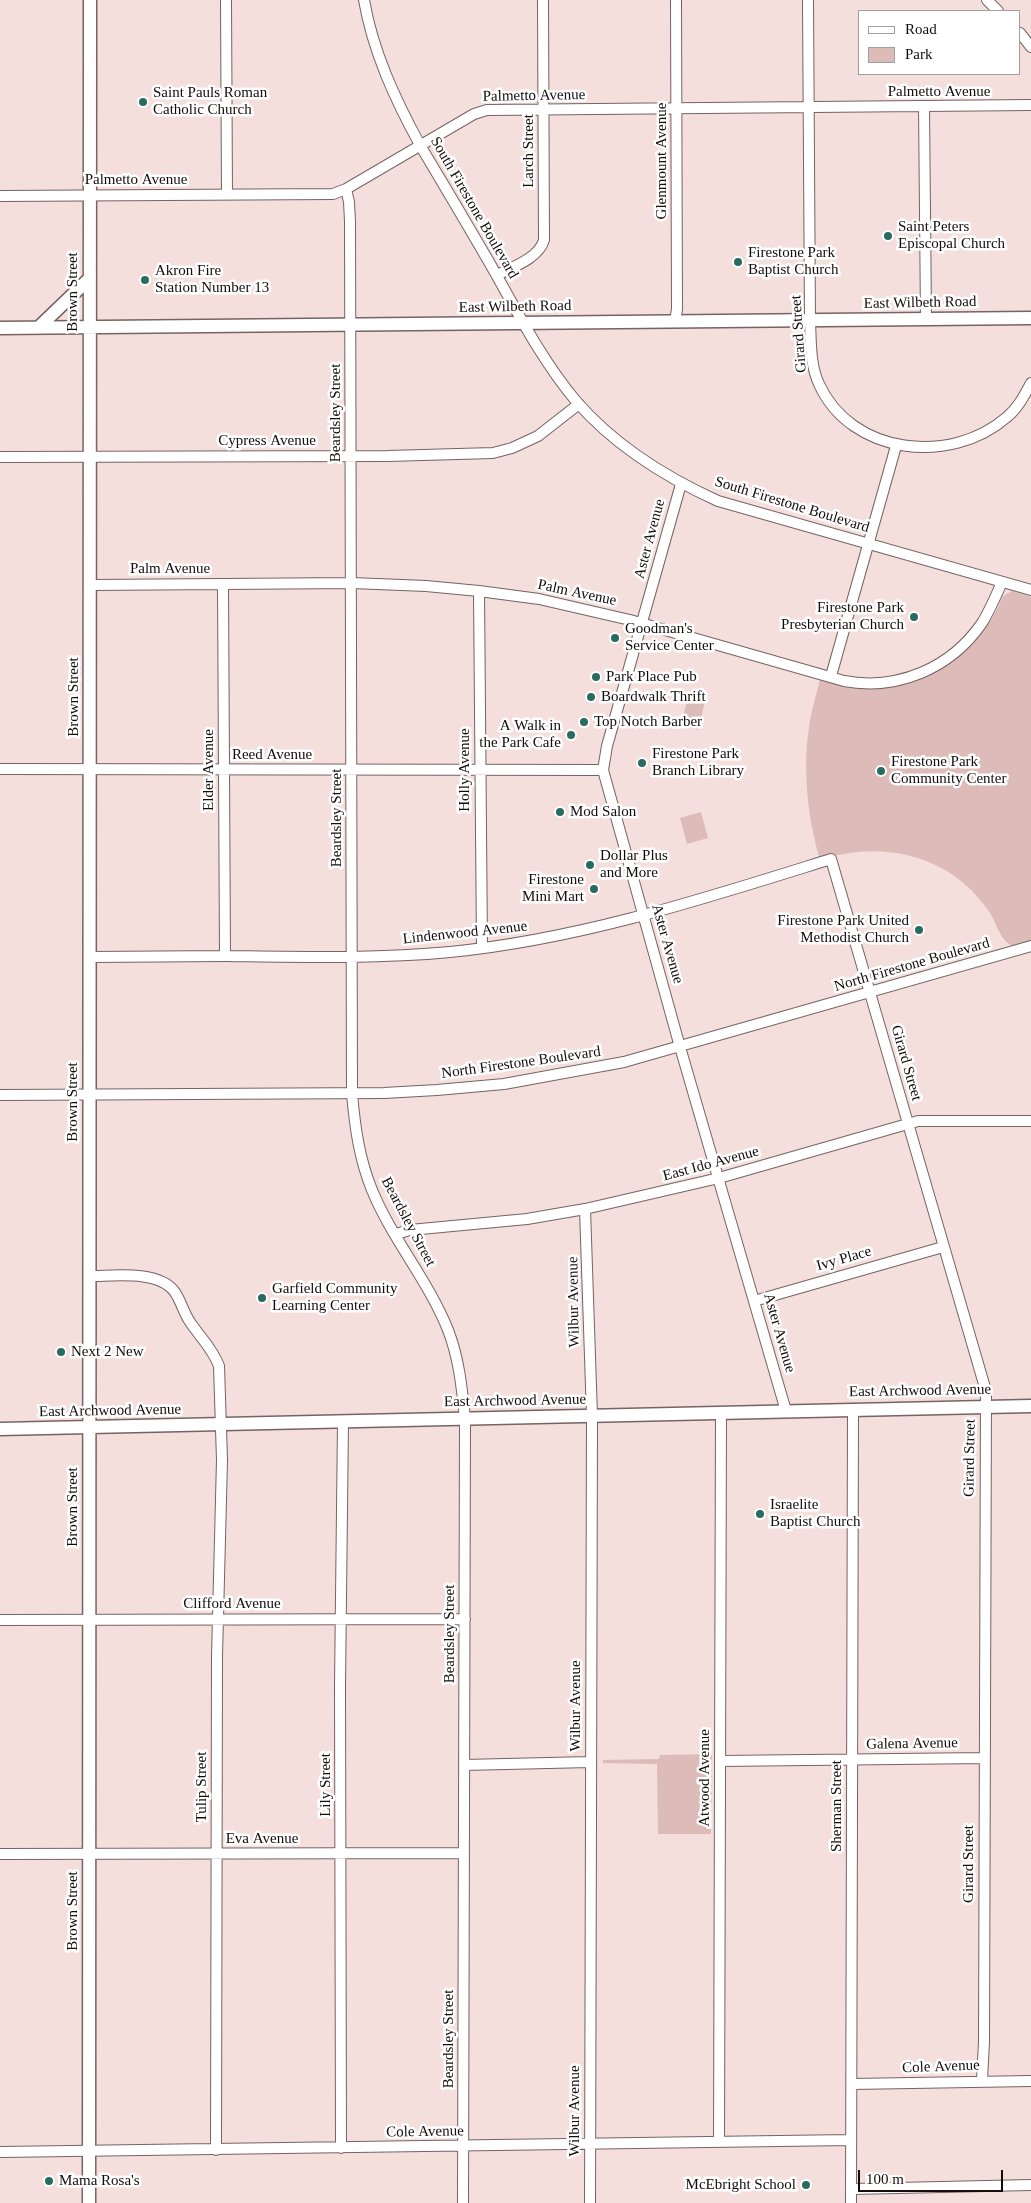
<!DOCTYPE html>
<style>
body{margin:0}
#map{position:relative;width:1031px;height:2203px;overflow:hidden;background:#f4dfdd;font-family:"Times New Roman",serif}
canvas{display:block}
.legend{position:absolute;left:858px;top:10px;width:162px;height:65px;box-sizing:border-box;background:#fff;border:1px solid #a19e9d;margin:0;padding:6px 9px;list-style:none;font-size:15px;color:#130c0b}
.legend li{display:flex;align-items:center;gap:10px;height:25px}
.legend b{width:25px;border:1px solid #a19e9d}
.scale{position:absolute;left:858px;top:2170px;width:145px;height:22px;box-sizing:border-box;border:2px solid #130c0b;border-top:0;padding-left:6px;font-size:15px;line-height:18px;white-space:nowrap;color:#130c0b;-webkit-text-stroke:4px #fff;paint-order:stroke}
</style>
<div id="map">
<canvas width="1031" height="2203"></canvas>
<ul class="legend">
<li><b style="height:6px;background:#fff"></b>Road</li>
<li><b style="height:14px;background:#dcbbb8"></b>Park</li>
</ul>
<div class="scale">100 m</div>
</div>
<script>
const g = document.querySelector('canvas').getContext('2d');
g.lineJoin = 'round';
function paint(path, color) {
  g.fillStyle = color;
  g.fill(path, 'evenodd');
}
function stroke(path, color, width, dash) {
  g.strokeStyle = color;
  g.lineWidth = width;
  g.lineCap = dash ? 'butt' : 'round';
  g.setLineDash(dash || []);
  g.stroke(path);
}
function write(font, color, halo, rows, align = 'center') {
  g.font = font + ' "Times New Roman",serif';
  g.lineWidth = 5;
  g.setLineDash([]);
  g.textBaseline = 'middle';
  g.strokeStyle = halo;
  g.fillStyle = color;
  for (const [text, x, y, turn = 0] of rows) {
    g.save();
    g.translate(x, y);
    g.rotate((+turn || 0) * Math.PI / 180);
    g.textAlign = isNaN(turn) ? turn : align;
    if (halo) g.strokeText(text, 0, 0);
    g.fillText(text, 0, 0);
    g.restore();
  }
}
paint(new Path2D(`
 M1012,591L1031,597V941L1013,946C1000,941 997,924 990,913C952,855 883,839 820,860C807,815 802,766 810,721C812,707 817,693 820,679C831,682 842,686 853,687C919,694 979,656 1003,596Z
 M688,697L705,702L698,730L681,724Z
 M701,812L708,838L687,844L680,818Z
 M712,1754L711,1834H658L657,1764L603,1763V1760L659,1759L660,1755Z`), '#dcbbb8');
const minor = new Path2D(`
 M226,0L227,194
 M364,0C373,52 395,99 420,145C446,189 472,232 497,276C521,319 544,363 576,401C615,446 665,477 718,501L1031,590
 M808,0L810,321C811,342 810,365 819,384C851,455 951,466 1007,417C1018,408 1024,396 1031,383
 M987,0L998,11
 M1020,33L1031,47
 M924,107L926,319
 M346,189L349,202L350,221L352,1094C355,1127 359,1158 372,1190C392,1239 428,1280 448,1330C459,1358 462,1388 465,1419L463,2203
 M0,196L333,194L346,189L474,114L487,110L1031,105
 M497,275C513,267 539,258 544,240L543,0
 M675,322L677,309L676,0
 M0,457L388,456L493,453L512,448L538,436L579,404
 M681,484L607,746L603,770L680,1047L786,1411
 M223,584L225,956
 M91,585L352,583L426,586L479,591L539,599L630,620L844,681C898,691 951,668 982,623C990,610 996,596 1002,582
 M479,591L482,948
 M831,676L896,446
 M0,769L603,770
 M91,957C136,957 182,956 227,956C301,957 376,959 450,952C581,939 706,898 831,859L986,1391L984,2042L982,2080
 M0,1095L384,1093L437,1090L504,1084L624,1062L1031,946
 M585,1209L592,1416L590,2203
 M396,1234L410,1230L527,1219L585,1209L719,1178L918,1121H1031
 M90,1276C114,1276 158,1270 174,1291C181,1300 183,1312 190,1322C200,1337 213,1349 219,1366L222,1460L217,1656L216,2150
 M754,1301L943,1247
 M0,1620L465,1619
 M720,1761L984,1758
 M464,1765L590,1762
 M0,1854L464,1853
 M852,2084L1031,2081
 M719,2142L721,1413
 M341,2148L340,1685L343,1422
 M0,2152L850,2140
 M852,2189L1031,2185
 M851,2203L853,1409`);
const major = new Path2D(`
 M39,327L90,278
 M0,328L1031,318
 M0,1429L1031,1406
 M89,2203L90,0`);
stroke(minor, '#766362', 12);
stroke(major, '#766362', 15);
stroke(minor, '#fff', 10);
stroke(major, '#fff', 12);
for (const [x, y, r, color] of [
 [143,102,5,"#286c5f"],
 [888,236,5,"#286c5f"],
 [738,262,5,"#286c5f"],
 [145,280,5,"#286c5f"],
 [914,617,5,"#286c5f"],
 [615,638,5,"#286c5f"],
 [596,677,5,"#286c5f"],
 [591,697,5,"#286c5f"],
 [584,722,5,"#286c5f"],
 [571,735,5,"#286c5f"],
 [642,763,5,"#286c5f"],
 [881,771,5,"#286c5f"],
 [560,812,5,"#286c5f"],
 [590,865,5,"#286c5f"],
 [594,889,5,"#286c5f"],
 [919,930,5,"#286c5f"],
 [262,1298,5,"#286c5f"],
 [61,1352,5,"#286c5f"],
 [760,1514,5,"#286c5f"],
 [49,2181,5,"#286c5f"],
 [806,2185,5,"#286c5f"]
]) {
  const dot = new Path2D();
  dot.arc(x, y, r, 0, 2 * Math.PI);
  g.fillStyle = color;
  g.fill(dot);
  stroke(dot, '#fff', 2);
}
write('15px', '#130c0b', '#fff', [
 ["Palmetto Avenue",939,92],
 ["Palmetto Avenue",534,96,-1],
 ["Larch Street",529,151,-90],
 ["Glenmount Avenue",662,161,-90],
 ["Palmetto Avenue",136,180],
 ["South Firestone Boulevard",474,208,60],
 ["Brown Street",73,292,-90],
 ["East Wilbeth Road",920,303,-1],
 ["East Wilbeth Road",515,307,-1],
 ["Girard Street",799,334,-94],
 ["Beardsley Street",336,413,-90],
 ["Cypress Avenue",267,441],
 ["South Firestone Boulevard",792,505,17],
 ["Aster Avenue",650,539,-75],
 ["Palm Avenue",170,569],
 ["Palm Avenue",577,593,12],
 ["Brown Street",74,697,-90],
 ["Reed Avenue",272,755],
 ["Elder Avenue",209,770,-90],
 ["Holly Avenue",465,770,-90],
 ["Beardsley Street",337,818,-90],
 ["Lindenwood Avenue",465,933,-6],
 ["Aster Avenue",667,944,74],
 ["North Firestone Boulevard",912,965,-16],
 ["North Firestone Boulevard",521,1063,-8],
 ["Girard Street",906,1063,74],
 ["Brown Street",73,1102,-90],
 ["East Ido Avenue",711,1164,-15],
 ["Beardsley Street",408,1222,62],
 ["Ivy Place",844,1259,-16],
 ["Wilbur Avenue",574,1302,-91],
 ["Aster Avenue",779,1333,74],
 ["East Archwood Avenue",920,1391,-1],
 ["East Archwood Avenue",515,1401,-1],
 ["East Archwood Avenue",110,1411,-1],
 ["Girard Street",970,1458,-89],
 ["Brown Street",73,1507,-90],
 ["Clifford Avenue",232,1604],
 ["Beardsley Street",450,1634,-90],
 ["Wilbur Avenue",576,1706,-90],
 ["Galena Avenue",912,1744,-1],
 ["Atwood Avenue",705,1778,-90],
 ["Lily Street",326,1785,-90],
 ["Tulip Street",202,1787,-90],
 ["Sherman Street",837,1806,-90],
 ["Eva Avenue",262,1839],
 ["Girard Street",969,1864,-90],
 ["Brown Street",73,1911,-90],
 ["Beardsley Street",449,2039,-90],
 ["Cole Avenue",941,2067,-2],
 ["Wilbur Avenue",575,2111,-90],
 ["Cole Avenue",425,2132,-1]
]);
write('15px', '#130c0b', '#fff', [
 ["Saint Pauls Roman",153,93],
 ["Catholic Church",153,110],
 ["Saint Peters",898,227],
 ["Episcopal Church",898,244],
 ["Firestone Park",748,253],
 ["Baptist Church",748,270],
 ["Akron Fire",155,271],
 ["Station Number 13",155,288],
 ["Firestone Park",904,608,"right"],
 ["Presbyterian Church",904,625,"right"],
 ["Goodman's",625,629],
 ["Service Center",625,646],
 ["Park Place Pub",606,677],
 ["Boardwalk Thrift",601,697],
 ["Top Notch Barber",594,722],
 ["A Walk in",561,726,"right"],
 ["the Park Cafe",561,743,"right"],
 ["Firestone Park",652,754],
 ["Branch Library",652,771],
 ["Firestone Park",891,762],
 ["Community Center",891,779],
 ["Mod Salon",570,812],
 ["Dollar Plus",600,856],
 ["and More",600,873],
 ["Firestone",584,880,"right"],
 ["Mini Mart",584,897,"right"],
 ["Firestone Park United",909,921,"right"],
 ["Methodist Church",909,938,"right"],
 ["Garfield Community",272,1289],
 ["Learning Center",272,1306],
 ["Next 2 New",71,1352],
 ["Israelite",770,1505],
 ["Baptist Church",770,1522],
 ["Mama Rosa's",59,2181],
 ["McEbright School",796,2185,"right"]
], 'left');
</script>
